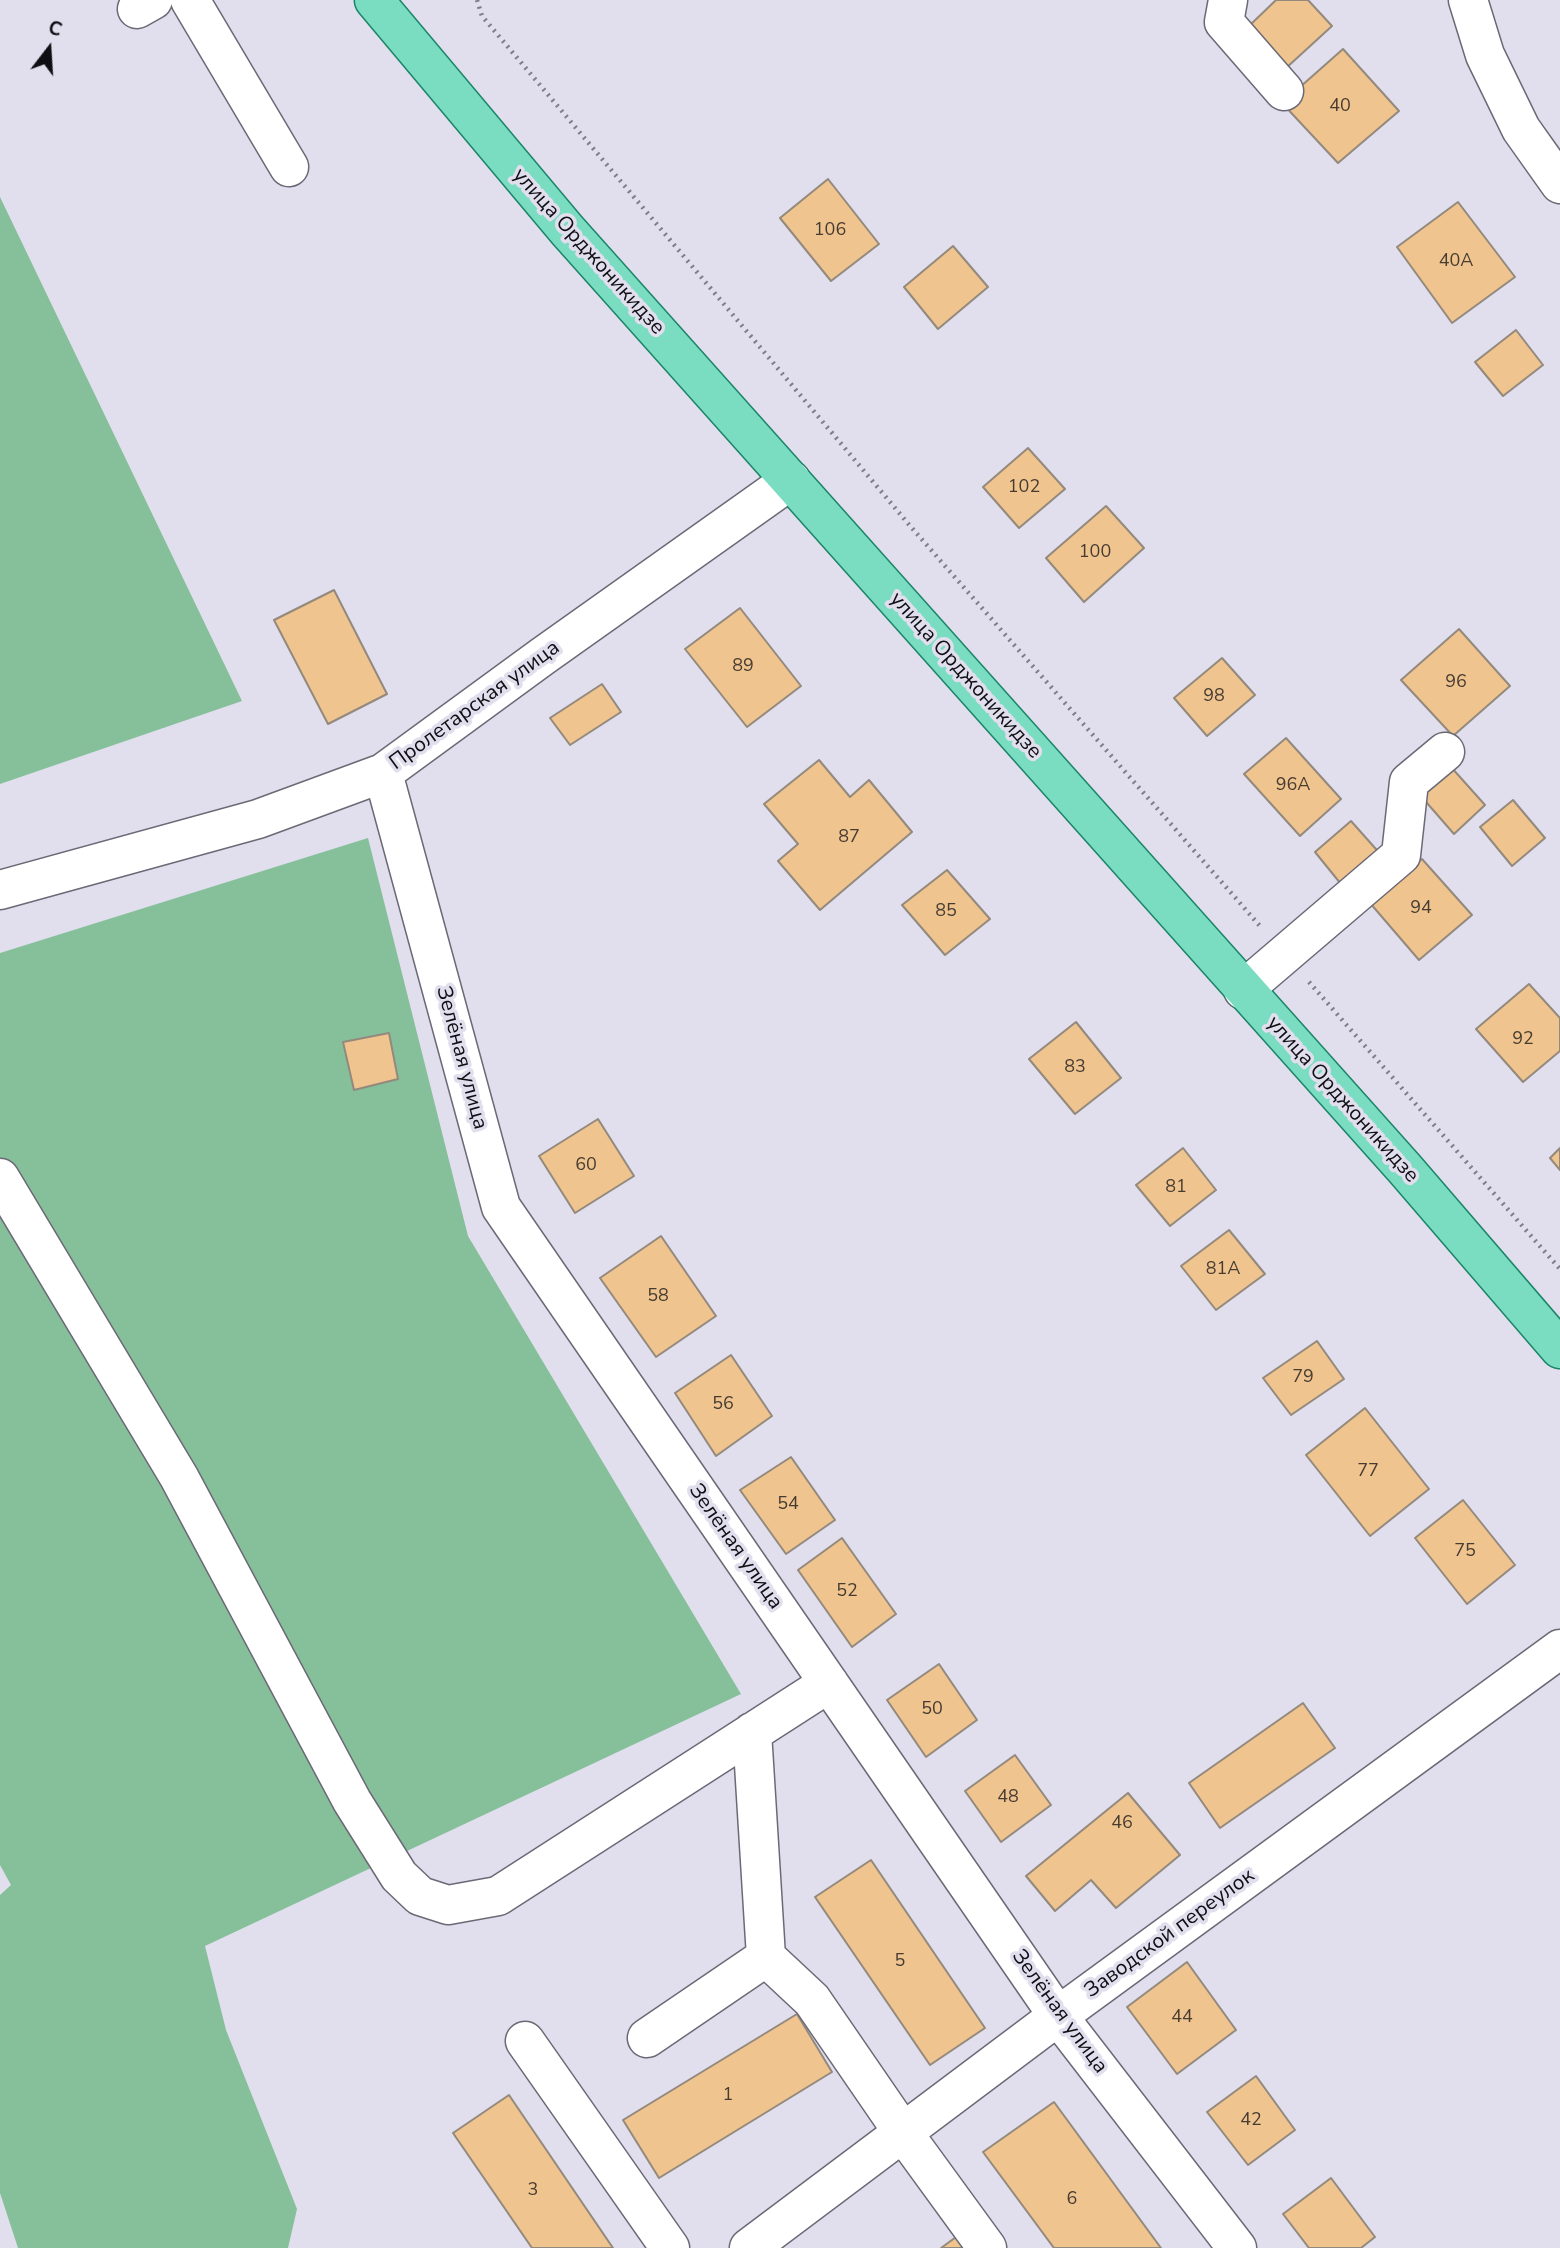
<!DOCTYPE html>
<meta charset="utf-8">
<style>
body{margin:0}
#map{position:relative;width:1560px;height:2248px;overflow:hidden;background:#e1deed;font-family:"Nunito Sans",sans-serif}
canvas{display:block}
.north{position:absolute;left:14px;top:14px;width:70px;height:70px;-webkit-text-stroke:5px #e1deed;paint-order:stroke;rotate:17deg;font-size:19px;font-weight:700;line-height:28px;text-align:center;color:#0f0e13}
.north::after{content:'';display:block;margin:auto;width:24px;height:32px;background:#0f0e13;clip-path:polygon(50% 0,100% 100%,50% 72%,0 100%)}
</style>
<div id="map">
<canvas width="1560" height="2248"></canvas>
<div class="north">С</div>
</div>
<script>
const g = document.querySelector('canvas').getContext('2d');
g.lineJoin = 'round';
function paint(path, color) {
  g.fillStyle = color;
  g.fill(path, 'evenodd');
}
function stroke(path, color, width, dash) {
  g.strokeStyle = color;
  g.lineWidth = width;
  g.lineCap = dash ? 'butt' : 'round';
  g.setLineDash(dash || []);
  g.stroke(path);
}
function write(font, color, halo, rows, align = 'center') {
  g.font = font + ' "Nunito Sans",sans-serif';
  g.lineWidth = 7;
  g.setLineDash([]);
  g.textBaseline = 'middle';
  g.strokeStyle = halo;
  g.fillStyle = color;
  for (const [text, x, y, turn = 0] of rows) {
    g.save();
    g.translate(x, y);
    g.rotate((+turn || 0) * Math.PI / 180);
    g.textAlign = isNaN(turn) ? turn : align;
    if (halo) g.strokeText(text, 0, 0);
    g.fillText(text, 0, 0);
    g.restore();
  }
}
paint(new Path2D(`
 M0,197L242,701L0,784Z
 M368,838L468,1236L741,1694L205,1946L226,2030L297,2209L288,2248H18L0,2193V1895L11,1885L0,1865V953Z`), '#86c09b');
const building = new Path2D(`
 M1276,0H1308L1332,26L1285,69L1248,27Z
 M1343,49L1399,111L1338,163L1282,103Z
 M828,179L879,244L831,281L780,218Z
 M1458,202L1515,277L1452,323L1397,247Z
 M953,246L988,287L938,329L904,287Z
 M1516,330L1543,365L1503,396L1475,362Z
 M1028,448L1065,489L1019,528L983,487Z
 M1106,506L1144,548L1084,602L1046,558Z
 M334,590L387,694L328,724L274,620Z
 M740,608L801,686L747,727L685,649Z
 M1459,629L1510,686L1453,736L1401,680Z
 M1222,658L1255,695L1207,736L1174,698Z
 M602,684L621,712L570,745L550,718Z
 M1286,738L1341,799L1300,836L1244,774Z
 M819,760L850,797L869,780L912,832L820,910L778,861L798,844L764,804Z
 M1451,767L1485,805L1454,834L1420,795Z
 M1513,800L1545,838L1512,866L1480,827Z
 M1351,821L1383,857L1345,889L1315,852Z
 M1422,859L1472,915L1419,960L1370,903Z
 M947,870L990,919L945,955L902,905Z
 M1529,984L1560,1018V1051L1523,1082L1476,1029Z
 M1076,1022L1121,1078L1075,1114L1029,1059Z
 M389,1033L398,1079L354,1090L343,1042Z
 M598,1119L634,1176L575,1213L539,1156Z
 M1183,1148L1216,1190L1170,1226L1136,1185Z
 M1560,1148V1170L1550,1158Z
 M1229,1230L1265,1274L1216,1310L1181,1266Z
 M661,1236L716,1316L656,1357L600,1278Z
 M1317,1341L1344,1379L1291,1415L1263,1378Z
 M731,1355L772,1416L716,1456L675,1393Z
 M1365,1408L1429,1489L1370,1536L1306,1455Z
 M791,1457L835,1520L786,1554L740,1490Z
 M1463,1500L1515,1565L1467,1604L1415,1538Z
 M842,1538L896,1614L852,1647L798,1570Z
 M939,1664L977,1720L926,1757L887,1700Z
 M1303,1703L1335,1748L1220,1828L1189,1783Z
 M1015,1755L1051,1805L1001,1842L965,1791Z
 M1128,1793L1180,1855L1116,1908L1091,1880L1055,1911L1026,1876Z
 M871,1860L985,2028L930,2065L815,1897Z
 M1187,1962L1236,2030L1177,2074L1127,2007Z
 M797,2014L832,2072L659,2178L623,2120Z
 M1256,2076L1295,2130L1248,2165L1207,2112Z
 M509,2095L613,2248H532L453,2133Z
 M1054,2102L1161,2248H1054L983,2152Z
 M1331,2178L1375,2237L1361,2248H1309L1283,2214Z
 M967,2229L980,2248H941Z`);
paint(building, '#f0c48e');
stroke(building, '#93897d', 2);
const minor = new Path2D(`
 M190,0L289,167
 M1228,0L1224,22L1284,91
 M1468,0L1485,55L1521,129L1560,184
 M137,9L153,0
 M383,773L501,1207L1058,2016L1237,2248
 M0,890L258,819L383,773L543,656L791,480
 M1243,990L1401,855L1409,782L1445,752
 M0,1178L179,1477L352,1801L399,1876L420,1896L448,1905L498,1896L829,1683
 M752,1732L766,1957
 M647,2038L766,1957L812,2000L904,2134L987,2248
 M525,2041L670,2248
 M749,2248L1058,2016L1560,1649`);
const major = new Path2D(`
 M374,0L567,230L1405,1169L1560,1349`);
stroke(minor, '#6c6976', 41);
stroke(major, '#1b8568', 41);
stroke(new Path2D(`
 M477,0L482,16L911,527L1260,926
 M1309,982L1560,1269`), '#807d88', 4.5, [2, 5]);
stroke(minor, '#fff', 38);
stroke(major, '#7adcc0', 38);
write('18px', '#473c32', null, [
 ["40",1340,107],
 ["106",830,231],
 ["40А",1456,262],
 ["102",1024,488],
 ["100",1095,553],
 ["89",743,667],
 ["96",1456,683],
 ["98",1214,697],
 ["96А",1293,786],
 ["87",849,838],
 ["94",1421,909],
 ["85",946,912],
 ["92",1523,1040],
 ["83",1075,1068],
 ["60",586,1166],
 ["81",1176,1188],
 ["81А",1223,1270],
 ["58",658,1297],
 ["79",1303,1378],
 ["56",723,1405],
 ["77",1368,1472],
 ["54",788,1505],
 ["75",1465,1552],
 ["52",847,1592],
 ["50",932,1710],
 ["48",1008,1798],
 ["46",1122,1824],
 ["5",900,1962],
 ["44",1182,2018],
 ["1",728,2096],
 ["42",1251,2121],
 ["3",533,2191],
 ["6",1072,2200]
]);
write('21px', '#0f0e13', '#e1deed', [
 ["улица Орджоникидзе",588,252,48],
 ["улица Орджоникидзе",965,676,48],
 ["Пролетарская улица",475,706,-36],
 ["Зелёная улица",461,1058,75],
 ["улица Орджоникидзе",1342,1100,48],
 ["Зелёная улица",735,1547,55],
 ["Заводской переулок",1170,1934,-36],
 ["Зелёная улица",1059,2012,54]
]);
</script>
